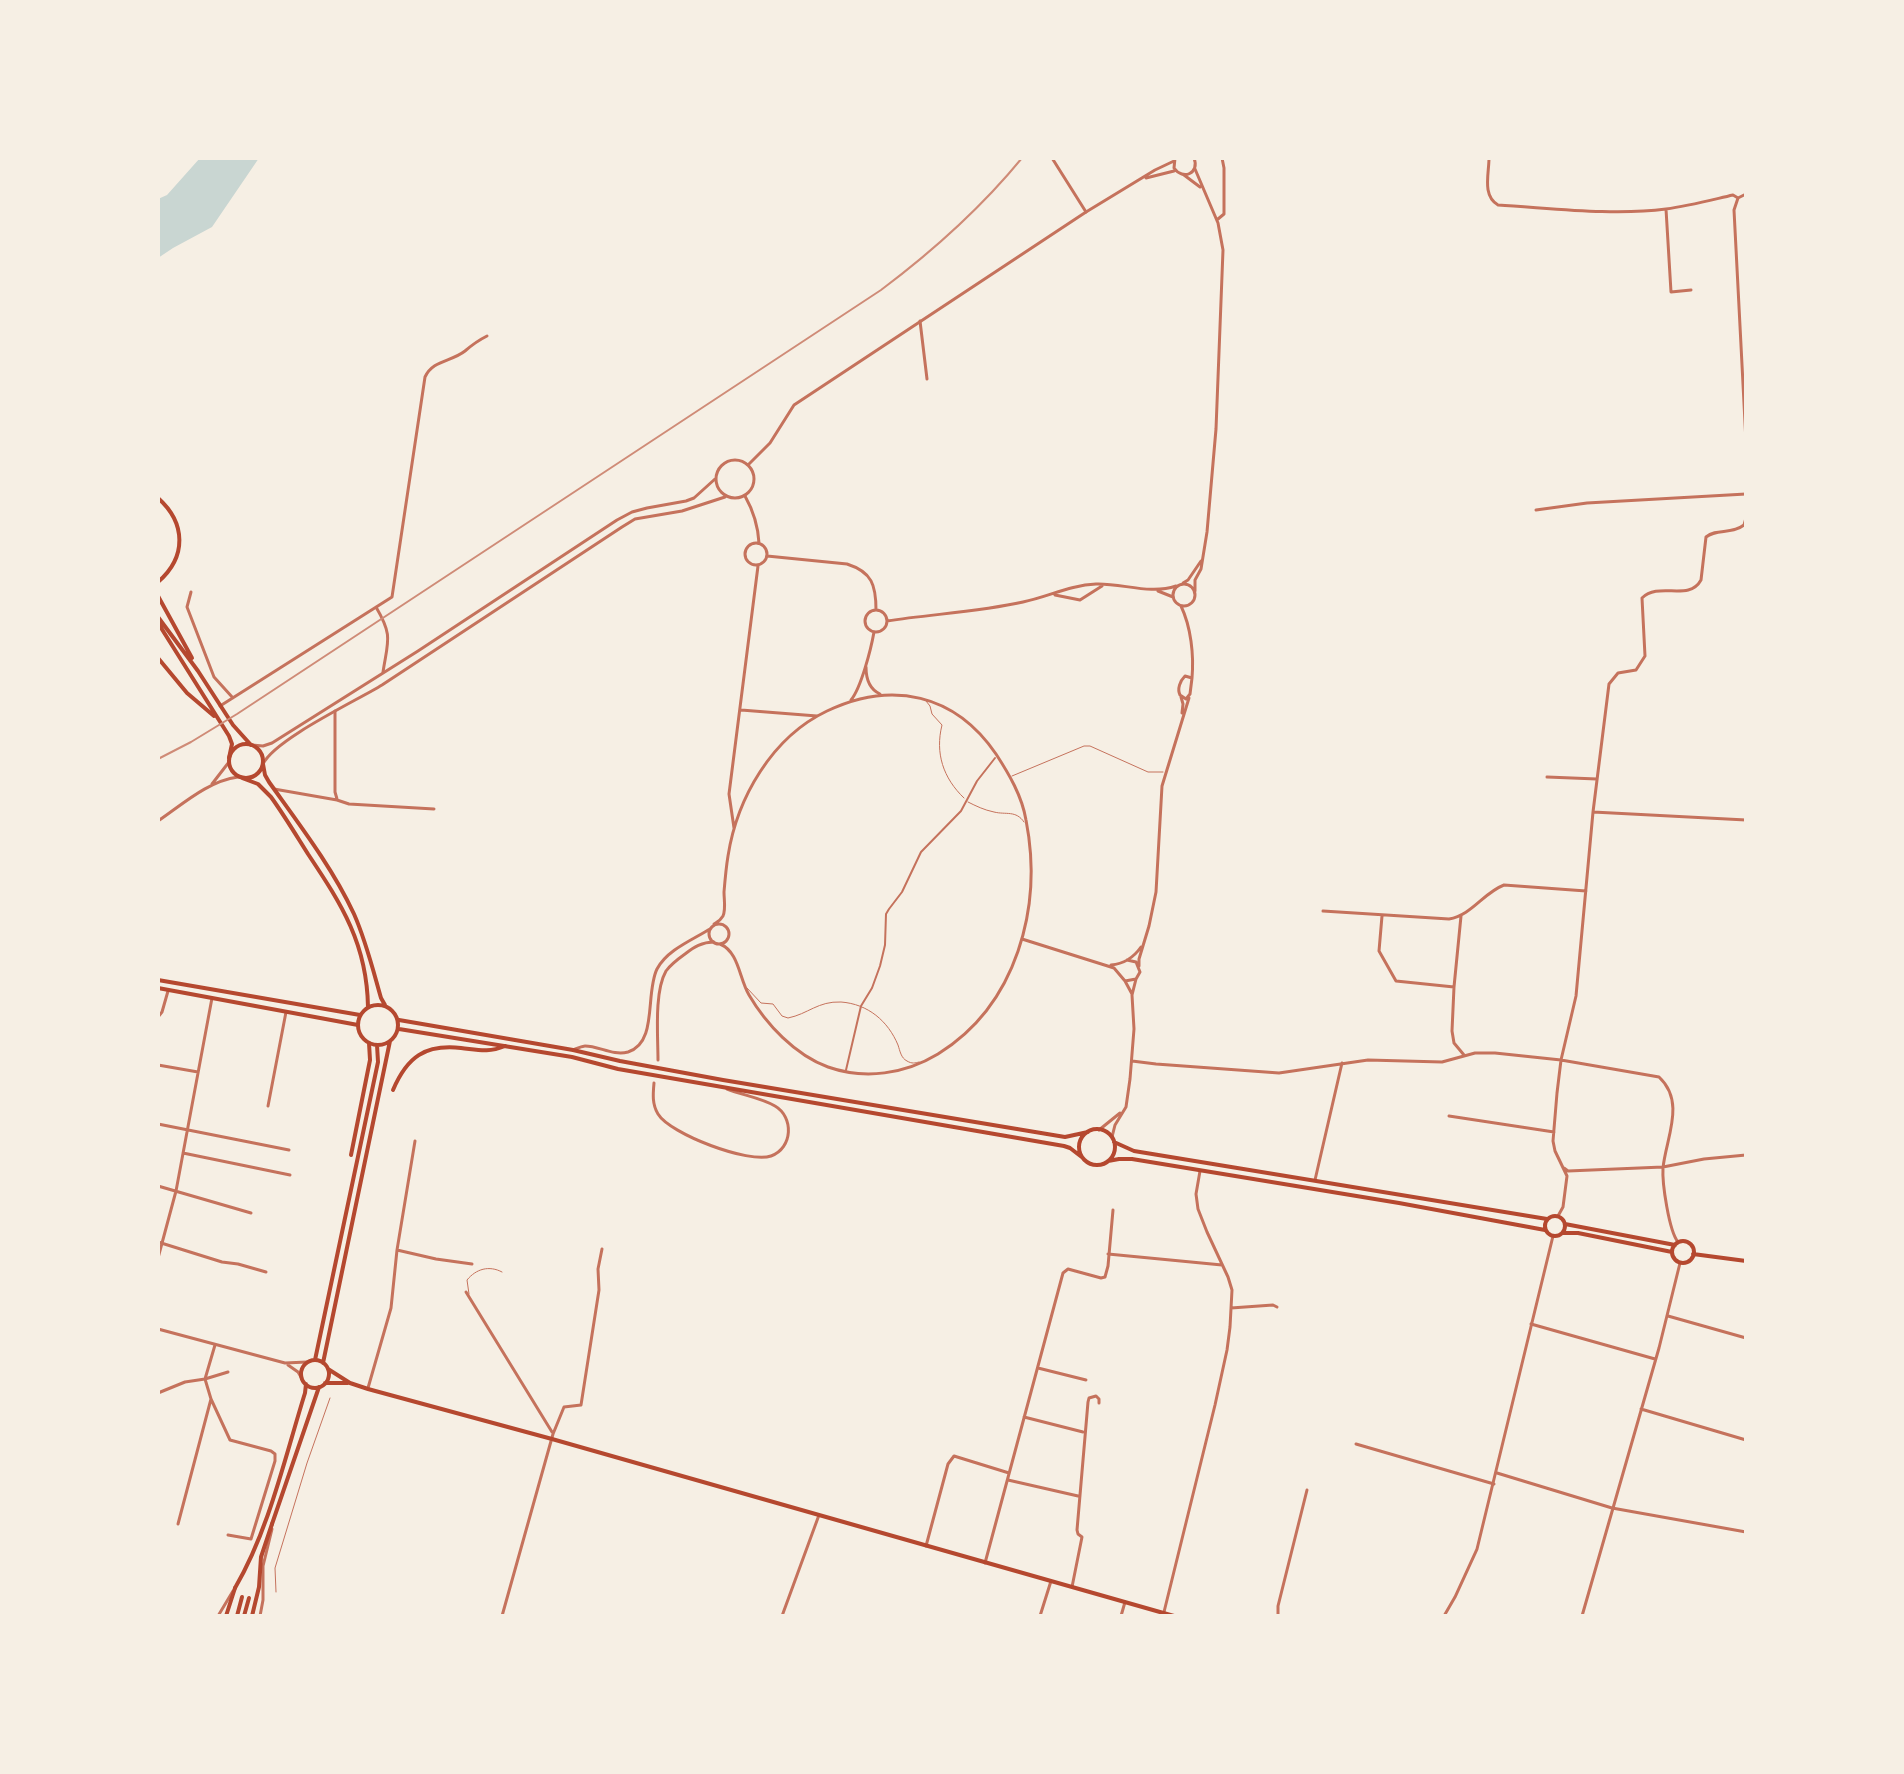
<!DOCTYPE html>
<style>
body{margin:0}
#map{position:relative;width:1904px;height:1774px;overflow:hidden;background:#f6efe4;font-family:"Varela Round",sans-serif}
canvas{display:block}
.frame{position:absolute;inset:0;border:160px solid #f6efe4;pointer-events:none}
</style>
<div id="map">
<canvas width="1904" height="1774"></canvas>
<div class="frame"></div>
</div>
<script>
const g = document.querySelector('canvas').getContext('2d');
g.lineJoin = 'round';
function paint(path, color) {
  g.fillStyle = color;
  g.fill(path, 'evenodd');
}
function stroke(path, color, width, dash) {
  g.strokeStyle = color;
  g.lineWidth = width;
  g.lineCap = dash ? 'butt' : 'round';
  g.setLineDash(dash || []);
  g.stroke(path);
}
paint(new Path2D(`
 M200,158H259L212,227L173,248L158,258V199L167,195Z`), '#c9d6d2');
stroke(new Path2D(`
 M926,701L930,706L932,714L942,725C935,753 943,778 964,798
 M1012,776L1084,746H1090L1148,772H1163
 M968,802C976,806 984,810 994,812C1006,815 1016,810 1024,822
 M747,988L761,1003L773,1004L782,1016L788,1018C808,1014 818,1001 841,1002C868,1004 888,1021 898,1045C900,1051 901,1058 907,1061C912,1064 915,1063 919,1062
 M469,1294L467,1280C476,1269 489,1265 502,1272
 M276,1592L275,1568L307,1463L330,1398`), '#c5725c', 1);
stroke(new Path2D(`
 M846,1070L861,1006L872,988L880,966L885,945L886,914L889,909L902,892L921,852L961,811L977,781L995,758`), '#c5725c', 2);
stroke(new Path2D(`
 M1052,158L1086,212
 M1489,158C1489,174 1482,196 1498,205C1551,208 1613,216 1666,209C1688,206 1711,200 1733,195L1738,198
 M1184,175L1200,187
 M1746,194L1738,198L1734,210L1746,442
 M1666,209L1671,292L1691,290
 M1218,219L1224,214V168L1222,158
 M920,321L927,379
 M745,496C754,512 758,525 759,543
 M1536,510L1587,503L1746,494
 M745 554a11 11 0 1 1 22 0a11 11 0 1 1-22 0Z
 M767,556L847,564C872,572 876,585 876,610
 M1183,583L1188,580L1201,561
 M1173 595a11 11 0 1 1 22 0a11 11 0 1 1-22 0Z
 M1158,591L1173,597
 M1195,591V580L1201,569L1207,532L1216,429L1223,250L1218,223L1195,169
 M191,592L187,607L214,677L233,698
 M1055,595L1080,600L1102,586
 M1181,606C1191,627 1194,655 1192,678
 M376,607C393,636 388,640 383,672
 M865 621a11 11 0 1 1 22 0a11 11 0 1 1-22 0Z
 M887,621C932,614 978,612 1023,602C1048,597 1070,585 1096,584C1122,583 1150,595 1176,586
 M866,667C866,678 869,689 880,694
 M1185,676L1192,678L1190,694L1186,699L1180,695C1177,689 1180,681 1185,676Z
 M1181,697L1183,704L1182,713
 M851,700C861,688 871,649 874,632
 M220,706L392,597L425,377C433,360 451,362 465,351C473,344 477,341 487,336
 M741,710L817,716
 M335,711V792L337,799
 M1547,777L1597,779
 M274,789L337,800L349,804L434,809
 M1593,812L1746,820
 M734,828L729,794L758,566
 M1323,911L1449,919C1472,915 1483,893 1504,885L1586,891
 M1382,916L1379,951L1396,981L1454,987
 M1461,916L1454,987L1452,1031L1454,1043L1464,1055
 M709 934a10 10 0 1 1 20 0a10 10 0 1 1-20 0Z
 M714,924C719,921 720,921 723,916C726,909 724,900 724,892C725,880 726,868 728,856C737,798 772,737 827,711C892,680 955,694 996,754C1009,774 1022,796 1026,820C1043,907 1017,1005 938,1054C905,1074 865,1080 828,1067C795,1055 766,1024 749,995C739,978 739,952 720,944
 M1022,939L1114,968L1125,981L1132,994
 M1111,965C1123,964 1134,957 1141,947
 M1139,966V959L1149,926L1156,892L1162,786L1189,698
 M1125,981L1136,979L1140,972L1136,962L1127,960
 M158,1017L162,1012L168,991
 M573,1050C575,1049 583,1046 585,1046C599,1046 613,1056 628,1052C658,1043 645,993 657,969C667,950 692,940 710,929
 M658,1060C658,1036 654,992 666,971C671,964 678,959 685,954C694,947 702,942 714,942
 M1132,1061L1156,1064L1279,1073L1368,1060L1442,1062L1475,1053H1495L1561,1060L1659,1077C1686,1102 1666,1138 1663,1168C1662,1183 1669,1231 1678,1242
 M158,1065L198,1072
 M654,1083C653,1094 652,1104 658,1114C670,1134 749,1164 771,1156C793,1148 794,1117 775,1106C762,1098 742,1095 727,1089
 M268,1106L286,1012
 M1449,1116L1554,1132
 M158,1124L289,1150
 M1099,1130L1120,1113
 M1112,1137L1115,1125L1126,1107L1130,1079L1134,1029L1132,995L1136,979
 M183,1153L290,1175
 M1564,1168L1568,1171L1663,1167L1704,1159L1746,1155
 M1315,1180L1342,1063
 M158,1186L251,1213
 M1558,1216L1563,1207L1567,1176L1555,1151L1553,1141L1557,1093L1561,1060L1576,996L1593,812L1609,684L1618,673L1636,670L1645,656L1642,598C1659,581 1689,602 1701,580L1706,537C1717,528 1731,535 1744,525L1746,518
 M158,1242L222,1262L238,1264L266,1272
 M397,1250L436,1259L472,1264
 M1108,1254L1222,1265
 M158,1258L176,1191L212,998
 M466,1292L552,1432
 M1231,1308L1273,1305L1277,1307
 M1668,1316L1746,1338
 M1531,1324L1655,1359
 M1038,1368L1086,1380
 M368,1388L391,1308L397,1250L415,1141
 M158,1393L185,1382L205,1379L228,1372
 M211,1399L230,1440L271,1451L275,1454V1461L251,1539L228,1535
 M1641,1409L1746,1440
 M1024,1417L1083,1432
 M1356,1444L1494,1484
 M1497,1473L1612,1508L1746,1532
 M1008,1480L1078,1496
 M178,1524L211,1399L205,1379L215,1345
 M926,1546L948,1464L954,1456L1009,1473
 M985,1563L1063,1273L1068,1269L1101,1278L1105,1277L1108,1266L1113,1210
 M1072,1587L1082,1537L1078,1534L1077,1530L1088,1402L1089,1398L1096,1396L1099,1399V1403
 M1164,1612L1215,1405L1227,1350L1230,1327L1232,1290L1228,1277L1207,1232L1198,1209L1196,1194L1200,1171
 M502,1616L553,1434L564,1407L581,1405L599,1290L598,1269L602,1249
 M782,1616L819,1515
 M1040,1616L1051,1581
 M1121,1616L1125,1602
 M1278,1616V1606L1307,1490
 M1582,1616L1659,1348L1680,1263`), '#c5725c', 3);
stroke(new Path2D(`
 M1175,158L1174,168C1183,181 1200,173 1194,158
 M1146,178L1174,171
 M716 479a19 19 0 1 1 38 0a19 19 0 1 1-38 0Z
 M748,465L770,443L794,405L1086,212L1155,170L1174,161
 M252,745L263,746L272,743L418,651L617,520L632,512L647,508L686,501L694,498L715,479
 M263,764C275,739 356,701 382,685L622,527L635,519L682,511L725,497
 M212,784L229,762
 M158,821C183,804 208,781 238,777
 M158,1329L285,1363L307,1362
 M288,1365L298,1372L301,1377
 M218,1616L233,1591
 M260,1616L263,1600V1566L272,1529
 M1444,1616L1455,1597L1477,1549L1553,1236`), '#c5725c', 3);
stroke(new Path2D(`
 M158,980L360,1015
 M158,988L358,1025`), '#b5482f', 4);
stroke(new Path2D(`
 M229 761a17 17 0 1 1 34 0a17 17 0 1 1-34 0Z
 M263,764L265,775L269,782C299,824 332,867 354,914C366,941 373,970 381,998L385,1005
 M242,778L258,784L271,797C284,815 296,835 308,854C342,905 367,944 368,1007
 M358 1025a20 20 0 1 1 40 0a20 20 0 1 1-40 0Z
 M399,1020L573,1050L620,1061L723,1080L1065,1137L1088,1132
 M399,1029L572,1057L618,1069L1064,1146L1070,1148L1083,1158
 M1079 1147a18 18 0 1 1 36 0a18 18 0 1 1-36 0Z
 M1114,1142L1134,1151L1547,1219
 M1108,1161L1119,1159H1132L1399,1203L1545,1230
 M1545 1226a10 10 0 1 1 20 0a10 10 0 1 1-20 0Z
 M1565,1224L1675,1245
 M1563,1233H1578L1672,1252
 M1672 1252a11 11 0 1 1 22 0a11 11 0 1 1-22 0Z
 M1693,1254L1746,1261
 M315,1360L378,1062L377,1045
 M301 1374a14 14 0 1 1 28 0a14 14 0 1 1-28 0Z
 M323,1363L390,1041
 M328,1369L350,1383L368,1389L552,1439L1174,1616
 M325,1383H348
 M272,1524L319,1387
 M235,1588C269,1530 285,1457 305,1393L306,1384`), '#b5482f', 4);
stroke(new Path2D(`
 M158,498C186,523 187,557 158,582
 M158,596L192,658
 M158,617L198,671L233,725L251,745
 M158,623L229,736L232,744L229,758
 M158,658L187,693L214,716
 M393,1090C407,1057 425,1044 461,1048C479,1050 488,1053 505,1046
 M351,1155L370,1060L369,1043
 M226,1616L235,1588
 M237,1616L242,1597
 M244,1616L249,1598
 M252,1616L259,1587L261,1557L272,1524`), '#b5482f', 4);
stroke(new Path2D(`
 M158,759L191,742L237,714L881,290C933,251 981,208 1022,158`), '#cf8b77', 2);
</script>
